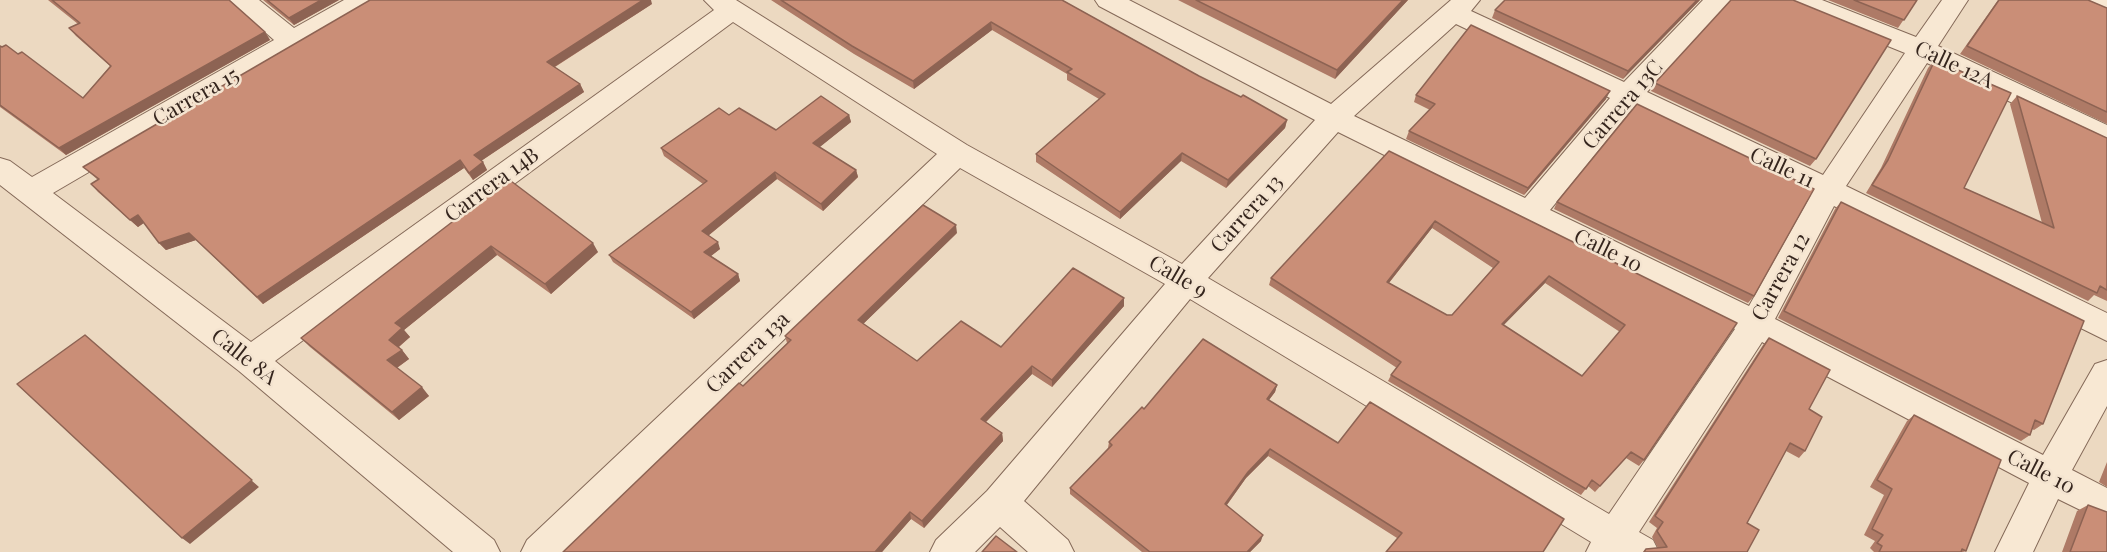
<!DOCTYPE html>
<style>
body{margin:0}
canvas{display:block;background:#ecd9c1}
</style>
<canvas width="2107" height="552"></canvas>
<script>
const g = document.querySelector('canvas').getContext('2d');
g.lineJoin = 'round';
function stroke(path, color, width, dash) {
  g.strokeStyle = color;
  g.lineWidth = width;
  g.lineCap = dash ? 'butt' : 'round';
  g.setLineDash(dash || []);
  g.stroke(path);
}
function paint(path, color) {
  g.fillStyle = color;
  g.fill(path, 'evenodd');
}
function write(font, color, halo, rows, align = 'center') {
  g.font = font + ' "Playfair Display",serif';
  g.lineWidth = 5;
  g.setLineDash([]);
  g.textBaseline = 'middle';
  g.strokeStyle = halo;
  g.fillStyle = color;
  for (const [text, x, y, turn = 0] of rows) {
    g.save();
    g.translate(x, y);
    g.rotate((+turn || 0) * Math.PI / 180);
    g.textAlign = isNaN(turn) ? turn : align;
    if (halo) g.strokeText(text, 0, 0);
    g.fillText(text, 0, 0);
    g.restore();
  }
}
const street = new Path2D(`
 M229,0H259L294,28L344,0H377L373,6L53,193L251,342L714,10L704,0H736L967,145L1182,264L1315,120L1099,6L1095,0H1129L1331,104L1451,0H1480L1471,11L1624,82L1703,0H1731L1647,92L1823,175L1905,53L1789,6L1785,0H1822L1916,37L1942,0H1968L1938,46L2107,125V147L1927,63L1846,186L2107,313V341L1834,206L1775,319L2043,455L2095,364L2107,360V406L2072,470L2107,488V523L2058,499L2033,552H1995L2029,483L1762,342L1639,532L1653,540L1659,552H1586L1591,542L1190,299L1024,501L1068,540L1074,552H1028L1000,527L975,552H930L936,540L987,491L1165,284L960,168L566,552H521L527,540L937,154L733,22L275,361L494,540L500,552H453L239,371L0,185V158L10,161L32,177L274,40ZM1456,24L1610,98L1525,198L1354,116ZM1632,109L1811,195L1749,306L1550,210ZM1338,132L1735,329L1609,514L1208,278Z
 M2076,0H2107V17L2080,6Z`);
stroke(street, '#856a59', 2);
paint(street, '#f8e8d3');
paint(new Path2D(`
 M48,0H229L265,32L270,40L66,155L0,107V46L18,54L83,98L110,66L76,36L69,28L78,24Z
 M263,0H339L294,25Z
 M771,0H1062L1199,76L1287,120L1285,128L1226,188L1181,161L1120,219L1036,162V154L1099,99L1067,80V74L992,30L914,89L854,54Z
 M1178,0H1408L1335,79Z
 M1505,0H1700L1623,79L1492,18L1495,10Z
 M1828,0H1917L1898,28Z
 M1998,0H2088L2107,8V124L1960,54Z
 M652,4L555,67L580,84L584,92L481,161L483,162L487,170L473,180L464,168L263,304L196,240L166,250L159,243L144,223L138,227L98,192L91,184L98,180L83,167Z
 M1935,60L1964,188L2042,223L2010,104L2017,96L2107,138V301L2094,295L2088,301L1866,193L1881,168L1928,68Z
 M1655,83L1816,159L1810,166L1651,91Z
 M1416,95L1606,99L1524,195L1406,139L1409,131L1430,110L1414,102Z
 M729,115L776,130L849,115L851,122L819,147L856,170L858,177L823,211L777,179L708,236L720,249L711,256L738,274L740,281L694,319L613,262L609,255L703,184L664,156L661,148Z
 M1389,151L1737,323L1644,460L1639,466L1626,458L1595,492L1588,486L1581,495L1388,381L1391,375L1397,368L1269,285L1271,278ZM1432,228L1493,268L1452,315H1447L1389,283ZM1545,283L1620,332L1582,376L1503,325Z
 M486,197L598,252L551,294L497,255L404,330L410,337L399,347L402,350L409,359L397,368L429,396L399,420L310,347L301,338Z
 M1557,202L1754,296L1748,303L1554,209Z
 M1841,202L2043,424L2034,430L2032,429L2030,435L2021,441L1778,318L1835,209Z
 M957,233L863,324L917,361L1001,347L1124,298V306L1052,387L1032,374L986,422L1002,433L1003,441L924,528L911,519L882,552H563L743,386L787,343L785,336Z
 M1769,338L1809,409L1805,451L1799,458L1786,451L1747,523V552H1643L1646,549L1658,548L1652,537L1657,528L1649,522L1763,345Z
 M1277,385L1275,392L1269,400L1338,443L1564,519L1397,538L1268,456L1246,478L1227,505L1261,541L1250,552H1142L1070,494V488L1108,448L1109,442L1144,409Z
 M1914,415L1966,551L1963,552H1874L1870,548L1875,541L1864,535L1884,495L1870,487L1907,421Z
 M2107,462V487L2099,482Z
 M2088,505L2107,552H2062L2077,511Z`), '#ae7a66');
paint(new Path2D(`
 M321,0H339L294,25L289,18Z
 M643,0H651L652,4L551,69L547,62Z
 M1403,0H1408L1335,79L1337,70Z
 M1697,0H1700L1623,79L1628,71Z
 M991,22L992,30L914,89L913,81Z
 M265,32L270,40L66,155L59,148Z
 M580,84L584,92L478,163L474,155Z
 M1610,91L1606,99L1524,195L1528,188Z
 M849,115L851,122L815,151L813,143Z
 M1287,120L1285,128L1226,188L1228,180Z
 M1182,153L1181,161L1120,219V212Z
 M460,160L464,168L263,304L257,297Z
 M483,162L487,170L473,180L469,173Z
 M856,170L858,177L823,211L821,204Z
 M775,172L777,179L704,239L702,231Z
 M138,215L145,222L138,227L130,220Z
 M1435,221L1432,228L1384,289L1387,282Z
 M956,225L957,233L859,328L858,320Z
 M189,233L196,240L166,250L159,243Z
 M718,242L720,249L707,259L704,252Z
 M593,243L598,252L551,294L545,284Z
 M491,246L497,255L404,330L410,337L396,349L389,340L395,323Z
 M738,274L740,281L694,319L691,312Z
 M1549,276L1545,283L1498,331L1502,324Z
 M1124,298V306L1052,387V380Z
 M85,335L259,487L190,544L182,538Z
 M402,350L409,359L395,369L387,360Z
 M1032,366V374L982,426L981,419Z
 M1277,385L1275,392L1265,405L1267,399Z
 M422,387L429,396L399,420L392,412Z
 M1002,433L1003,441L924,528L922,521Z
 M1270,449L1268,456L1246,478L1223,510L1225,504L1248,472Z
 M910,512L911,519L882,552H875Z
 M1263,535L1261,541L1250,552H1247Z`), '#8d6353');
const building = new Path2D(`
 M52,0H229L265,32L59,148L0,105V46L2,47L6,45L18,54L22,52L83,98L111,66L69,28L80,23Z
 M267,0H321L289,18Z
 M370,0H643L547,62L580,84L474,155L483,162L469,173L460,160L257,297L189,233L159,243L138,215L130,220L91,184L99,179L83,167Z
 M781,0H1062L1199,76L1241,97L1243,95L1287,120L1228,180L1182,153L1120,212L1036,154L1105,94L1067,72L1072,69L991,22L913,81L852,46Z
 M1196,0H1403L1337,70Z
 M1505,0H1697L1628,71L1495,10Z
 M1731,0H1793L1891,40L1816,159L1655,83Z
 M1854,0H1917L1904,20Z
 M1999,0H2088L2107,8V112L1967,46Z
 M1471,25L1610,91L1528,188L1409,131L1435,104L1416,95Z
 M1935,60L2011,93L1964,188L2054,228L2017,96L2107,138V290L2100,286L2097,293L1872,185L1888,160Z
 M821,96L849,115L813,143L856,170L821,204L775,172L702,231L718,242L704,252L738,274L691,312L609,255L707,181L661,148L719,108L729,115L739,108L776,130Z
 M1637,104L1814,189L1754,296L1557,202Z
 M1389,151L1737,323L1644,460L1631,452L1600,486L1592,480L1586,489L1391,375L1401,362L1271,278ZM1435,221L1499,262L1452,315H1447L1387,282ZM1549,276L1625,325L1582,376L1502,324Z
 M507,178L593,243L545,284L491,246L395,323L402,328L389,340L402,350L387,360L422,387L392,412L301,338L486,196L485,194Z
 M1841,202L2084,321L2043,424L2035,420L2030,435L1784,311Z
 M923,205L956,225L858,320L917,361L961,321L1001,347L1073,268L1124,298L1052,380L1032,366L981,419L1002,433L922,521L910,512L875,552H563L739,383L743,386L791,340L785,336Z
 M85,335L252,480L182,538L17,384Z
 M1769,338L1830,370L1809,409L1822,417L1805,451L1790,443L1747,523L1759,530L1747,552H1644L1646,549L1667,547L1657,531L1663,522L1655,516Z
 M1203,339L1277,385L1267,399L1338,443L1370,402L1564,519L1543,552H1386L1402,533L1270,449L1248,472L1225,504L1263,535L1247,552H1150L1070,488L1112,445L1109,442L1142,407L1144,409Z
 M1914,415L2001,460L1966,551L1962,549L1961,552H1879L1882,546L1877,543L1883,535L1872,529L1892,489L1877,480Z
 M2088,505L2107,512V552H2070Z
 M996,536L1017,552H982Z`);
paint(building, '#ca8e77');
stroke(building, '#8d6353', 1.5);
write('21px', '#35251d', '#f4e4d0', [
 ["Calle 12A",1954,65,25],
 ["Carrera 15",196,97,-30],
 ["Carrera 13C",1623,105,-49],
 ["Calle 11",1782,168,25],
 ["Carrera 14B",492,185,-36],
 ["Carrera 13",1247,214,-48],
 ["Calle 10",1608,251,26],
 ["Calle 9",1178,277,30],
 ["Carrera 12",1781,277,-61],
 ["Carrera 13a",748,353,-44],
 ["Calle 8A",244,357,38],
 ["Calle 10",2041,472,27]
]);
</script>
